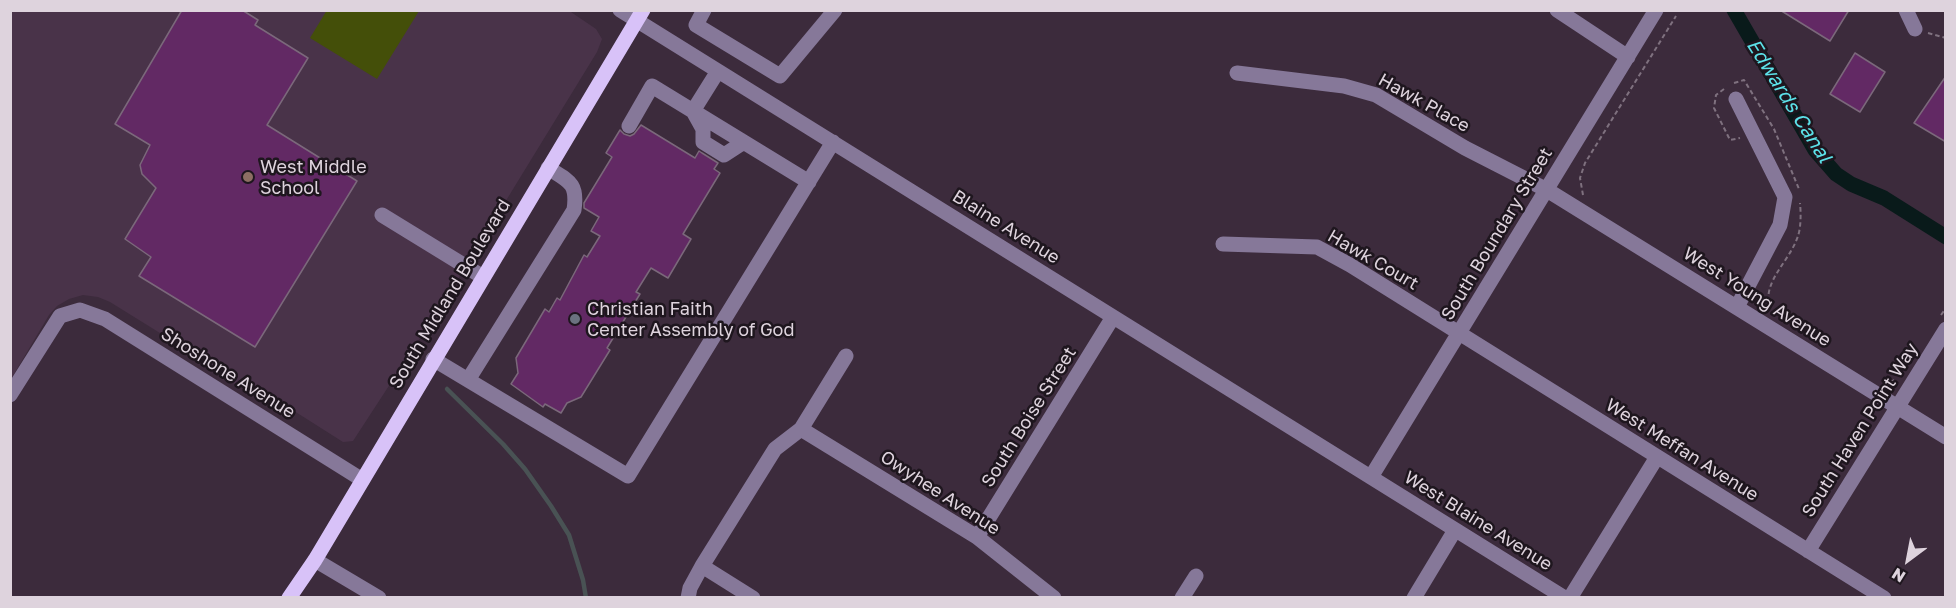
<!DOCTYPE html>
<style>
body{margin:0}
#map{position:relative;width:1956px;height:608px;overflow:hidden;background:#3c2b3c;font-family:"Golos Text",sans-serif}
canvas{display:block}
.frame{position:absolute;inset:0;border:12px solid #ded3dd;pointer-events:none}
.north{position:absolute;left:1878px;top:530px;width:60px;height:60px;-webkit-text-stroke:4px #1e161e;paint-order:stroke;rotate:212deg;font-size:16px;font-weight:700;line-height:24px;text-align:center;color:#ded3dd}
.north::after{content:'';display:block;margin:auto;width:21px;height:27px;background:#ded3dd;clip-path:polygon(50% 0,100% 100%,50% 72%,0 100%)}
</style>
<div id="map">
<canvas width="1956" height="608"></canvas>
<div class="frame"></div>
<div class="north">N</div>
</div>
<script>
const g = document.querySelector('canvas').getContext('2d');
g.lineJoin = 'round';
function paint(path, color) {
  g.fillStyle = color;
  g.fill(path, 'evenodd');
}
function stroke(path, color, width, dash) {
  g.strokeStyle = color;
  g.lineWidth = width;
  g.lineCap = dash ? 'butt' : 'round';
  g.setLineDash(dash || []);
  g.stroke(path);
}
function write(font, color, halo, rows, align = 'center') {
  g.font = font + ' "Golos Text",sans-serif';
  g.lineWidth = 5;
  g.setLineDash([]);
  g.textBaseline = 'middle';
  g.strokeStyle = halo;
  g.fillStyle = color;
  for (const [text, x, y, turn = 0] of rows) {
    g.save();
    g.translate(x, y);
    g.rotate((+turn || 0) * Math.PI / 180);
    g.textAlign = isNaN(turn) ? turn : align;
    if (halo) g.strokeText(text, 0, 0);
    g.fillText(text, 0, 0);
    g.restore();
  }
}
paint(new Path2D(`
 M568,10L596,29L602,39L597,52L450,292L353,441L343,442L261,390L254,391L238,386L202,364L197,356L110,302L98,297L83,295L69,299L57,306L49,315L11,379V11Z`), '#493349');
paint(new Path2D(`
 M327,10H419V11L377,79L310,38Z`), '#444f09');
stroke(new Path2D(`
 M447,389L503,444L525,469L551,506L569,535L583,580L586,598`), '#495254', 4.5);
stroke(new Path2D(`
 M1734,10L1815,150L1836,174L1851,184L1884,198L1946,237`), '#091a1a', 15);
const building = new Path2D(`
 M182,10H242L258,20L255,25L308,58L267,125L357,181L255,347L139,276L151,257L125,239L156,188L142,174L140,165L150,145L115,124Z
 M1780,10H1849L1830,41Z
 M1855,53L1885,72L1860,112L1830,94Z
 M1946,76V142L1914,123Z
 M641,125L695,158L699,151L702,153L718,163L714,169L720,173L683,234L691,239L668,278L651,268L636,292L640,294L607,348L610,350L581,397L567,403L561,413L545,404L543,407L511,384L518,373L516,358L545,309L549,312L557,298L560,300L584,255L587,257L600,236L591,231L599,217L584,208V203L612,157L606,153L620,130L624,134L630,136L634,134Z`);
paint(building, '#622964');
stroke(building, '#7b687b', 1.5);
stroke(new Path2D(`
 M1928,33L1946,38
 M1734,83L1744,80L1774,129L1799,189
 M1724,89L1716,95L1714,108L1730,140L1740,138
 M1583,195L1580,178L1585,163L1676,16
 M1769,309C1763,279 1789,263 1798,236C1801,227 1801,213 1800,203
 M1941,315L1946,308
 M1883,380L1890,382L1897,379`), '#7f717f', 2, [4.5, 3]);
stroke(new Path2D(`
 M620,10L1565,598
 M704,10L696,25L780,76L835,10
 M1557,10L1628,57
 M1906,10L1915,29
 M718,71L693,111L703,129V142L724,155L744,142
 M1237,73L1344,86L1376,95L1465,148L1547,190L1946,437
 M1736,99L1785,197L1780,225L1737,307
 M629,126L652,86L809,182
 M382,215L483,277
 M1223,244L1317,247L1350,265L1884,598
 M433,359L628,476L833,142
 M468,380L574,210C578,183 569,181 548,168
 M10,395L60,316L80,310L105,319L361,479
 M801,429L977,537L1054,598
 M1371,477L1656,10
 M977,537L1113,317
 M1808,551L1946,329
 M315,560L379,598
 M702,566L753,598
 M688,598L690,588L702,566L775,449L801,429L846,356
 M1182,598L1196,576
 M1414,598L1455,530
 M1570,598L1657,457`), '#867899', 15);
stroke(new Path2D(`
 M289,598L315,560L643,10`), '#d8c2f8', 15);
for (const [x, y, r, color] of [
 [248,177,6,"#8d6e63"],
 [575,319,6,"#6b7280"]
]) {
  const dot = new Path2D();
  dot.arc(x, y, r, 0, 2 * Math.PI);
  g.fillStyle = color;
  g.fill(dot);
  stroke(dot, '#1e161e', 2);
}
write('18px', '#ded3dd', '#1e161e', [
 ["Hawk Place",1424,103,29],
 ["Blaine Avenue",1006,227,32],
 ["South Boundary Street",1497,234,-59],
 ["Hawk Court",1373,260,30],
 ["South Midland Boulevard",450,294,-59],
 ["West Young Avenue",1757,297,32],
 ["Shoshone Avenue",228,373,32],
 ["South Boise Street",1029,417,-58],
 ["South Haven Point Way",1860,430,-58],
 ["West Meffan Avenue",1682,450,32],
 ["Owyhee Avenue",940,493,33],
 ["West Blaine Avenue",1478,521,32]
]);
write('18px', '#ded3dd', '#1e161e', [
 ["West Middle",260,167],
 ["School",260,188],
 ["Christian Faith",587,309],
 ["Center Assembly of God",587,330]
], 'left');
write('italic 20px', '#5ce1e8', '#1e161e', [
 ["Edwards Canal",1789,101,58]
]);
</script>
